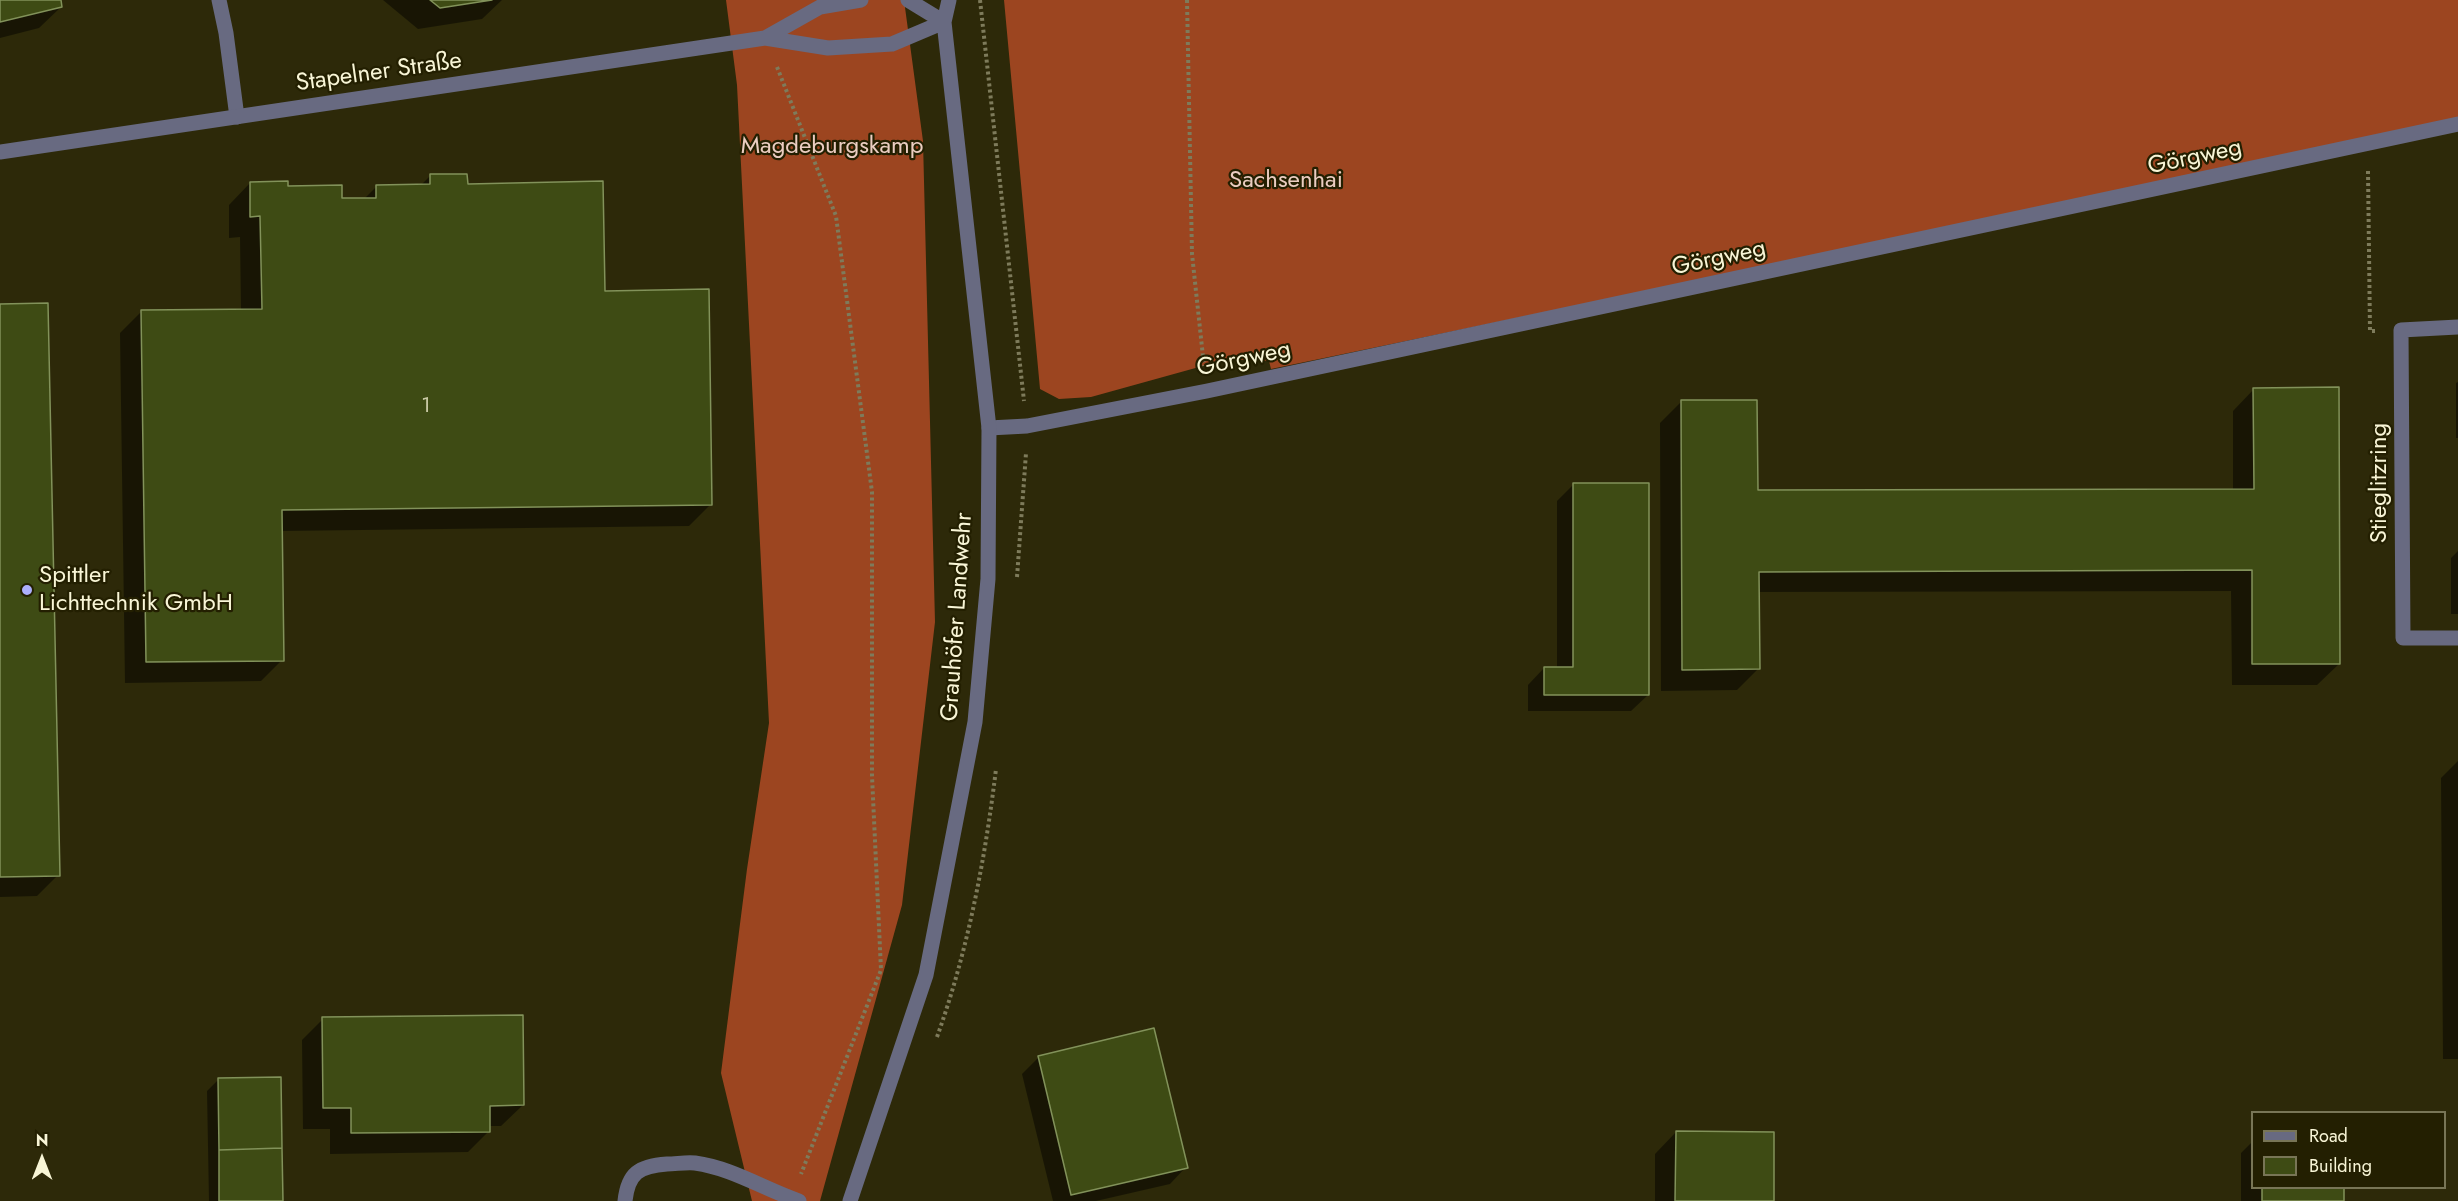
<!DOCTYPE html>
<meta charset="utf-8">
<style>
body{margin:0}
#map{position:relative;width:2458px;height:1201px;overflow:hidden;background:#2d2909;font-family:Jost,sans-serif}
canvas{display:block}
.legend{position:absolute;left:2251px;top:1111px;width:195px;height:78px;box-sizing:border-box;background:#231f01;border:2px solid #787556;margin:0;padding:8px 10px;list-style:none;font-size:18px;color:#f8f5d6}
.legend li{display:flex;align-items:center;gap:12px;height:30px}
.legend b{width:30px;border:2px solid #787556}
.north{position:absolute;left:12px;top:1129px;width:60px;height:60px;-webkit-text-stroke:4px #231f01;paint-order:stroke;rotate:0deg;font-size:16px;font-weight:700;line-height:24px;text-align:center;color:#f8f5d6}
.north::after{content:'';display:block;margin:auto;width:21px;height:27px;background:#f8f5d6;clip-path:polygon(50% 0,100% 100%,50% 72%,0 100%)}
</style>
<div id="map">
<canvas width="2458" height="1201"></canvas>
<ul class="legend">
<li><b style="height:8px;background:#686a81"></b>Road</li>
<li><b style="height:16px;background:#3e4b14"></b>Building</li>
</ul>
<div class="north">N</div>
</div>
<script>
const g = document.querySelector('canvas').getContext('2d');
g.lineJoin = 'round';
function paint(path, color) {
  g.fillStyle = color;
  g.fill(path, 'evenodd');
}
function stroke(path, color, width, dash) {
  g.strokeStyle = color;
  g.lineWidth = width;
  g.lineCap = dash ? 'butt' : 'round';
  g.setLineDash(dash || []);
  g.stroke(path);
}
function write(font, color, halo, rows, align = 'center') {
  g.font = font + ' Jost,sans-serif';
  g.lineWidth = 4.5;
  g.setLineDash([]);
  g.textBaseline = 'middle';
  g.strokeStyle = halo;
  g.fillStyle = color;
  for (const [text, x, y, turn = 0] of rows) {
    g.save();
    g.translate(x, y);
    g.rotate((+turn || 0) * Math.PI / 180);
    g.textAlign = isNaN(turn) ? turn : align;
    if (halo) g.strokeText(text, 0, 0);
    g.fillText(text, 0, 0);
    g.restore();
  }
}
paint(new Path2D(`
 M726,0H904L923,141L935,622L902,905L820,1201H752L721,1073L747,869L769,723L737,85Z
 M1004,0H2458V123L1271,369L1269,361L1228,359L1091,397L1059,399L1040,389Z`), '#9c4520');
paint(new Path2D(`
 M0,0H59L61,7L39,28L0,38Z
 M383,0H502L482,19L418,29Z
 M430,176L466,185L603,293L711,504L689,526L280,531L282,660L261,681L125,683L120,333L141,312L241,311L240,237L229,238V205L250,183L286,188L340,200H363L377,186L421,185Z
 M0,305L58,875L37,896L0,897Z
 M2458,382V438H2456V383Z
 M2254,389L2339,664L2317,685H2232L2231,591L1758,592V669L1737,690L1661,691L1660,423L1682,401L1756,492L2233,490V411Z
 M1574,484L1648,695L1631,711H1528V685L1544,668H1557V501Z
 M2458,551V614H2451V558Z
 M2458,761V1059H2443L2441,778Z
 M323,1019L523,1105L501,1126H489V1131L468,1152L330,1154V1129H303L302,1040Z
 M1039,1057L1186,1167L1170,1184L1096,1201H1053L1022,1074Z
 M218,1080L281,1201H209L207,1091Z
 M1676,1132L1772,1201H1655V1154Z
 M2252,1142V1188H2342V1201H2241V1153Z`), '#0007');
const building = new Path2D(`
 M0,0H61L62,7L0,22Z
 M430,0H492L440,8Z
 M430,174H467L468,184L603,181L605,291L709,289L712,505L282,510L284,661L146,662L141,310L262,309L260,216L250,217V182L288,181V186L342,185V198H376V185L430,184Z
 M48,303L60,876L0,877V304Z
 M2339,387L2340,664H2252V570L1759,572L1760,669L1682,670L1681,400H1757L1758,490L2254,489L2253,388Z
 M1573,483H1649V695H1544V667H1573Z
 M523,1015L524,1105L490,1106V1132L351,1133V1108H323L322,1017Z
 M1154,1028L1188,1168L1071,1195L1038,1056Z
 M281,1077L282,1148L219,1150L218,1078Z
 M1676,1131L1774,1132V1201H1675Z
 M282,1148L283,1201H219V1150Z
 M2262,1188H2344V1201H2262Z`);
paint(building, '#3e4b14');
stroke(building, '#82925a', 1.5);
stroke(new Path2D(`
 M980,0L1024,401
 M1187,0L1192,254L1204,366
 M777,67L836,216L872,492V776L881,970L801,1174
 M2368,171L2370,331H2376
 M1017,577L1026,453
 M937,1037C968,950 985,860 996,769`), '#7e7b5b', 4, [3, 3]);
stroke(new Path2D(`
 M625,1201C628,1173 639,1166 667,1164C676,1164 686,1162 695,1163C732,1168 764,1189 799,1201`), '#686a81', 15);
stroke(new Path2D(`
 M219,0L226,33L237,117
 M2458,327L2401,330L2403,638H2458
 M989,428L1027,426L1207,391L2458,124`), '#686a81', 15);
stroke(new Path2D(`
 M908,0L944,22
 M765,38L820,7L861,0
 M0,152L765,38L828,48L892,44L944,22
 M850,1201L926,975L975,722L988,579L989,428L944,22L949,0`), '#686a81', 15);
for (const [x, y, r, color] of [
 [27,590,6,"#acaffb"]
]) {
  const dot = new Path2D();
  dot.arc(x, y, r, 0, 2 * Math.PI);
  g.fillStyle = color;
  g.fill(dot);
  stroke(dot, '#231f01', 2);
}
write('21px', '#cacaa6', null, [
 ["1",426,407]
]);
write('24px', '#f8f5d6', '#231f01', [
 ["Stapelner Straße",379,73,-8],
 ["Görgweg",2195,158,-12],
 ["Görgweg",1719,259,-12],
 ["Görgweg",1244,360,-12],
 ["Stieglitzring",2380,483,-90],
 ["Grauhöfer Landwehr",958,617,-86]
]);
write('24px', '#ebcdc1', '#231f01', [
 ["Magdeburgskamp",832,147],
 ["Sachsenhai",1286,181]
]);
write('24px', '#f8f5d6', '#231f01', [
 ["Spittler",39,576],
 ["Lichttechnik GmbH",39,604]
], 'left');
</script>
